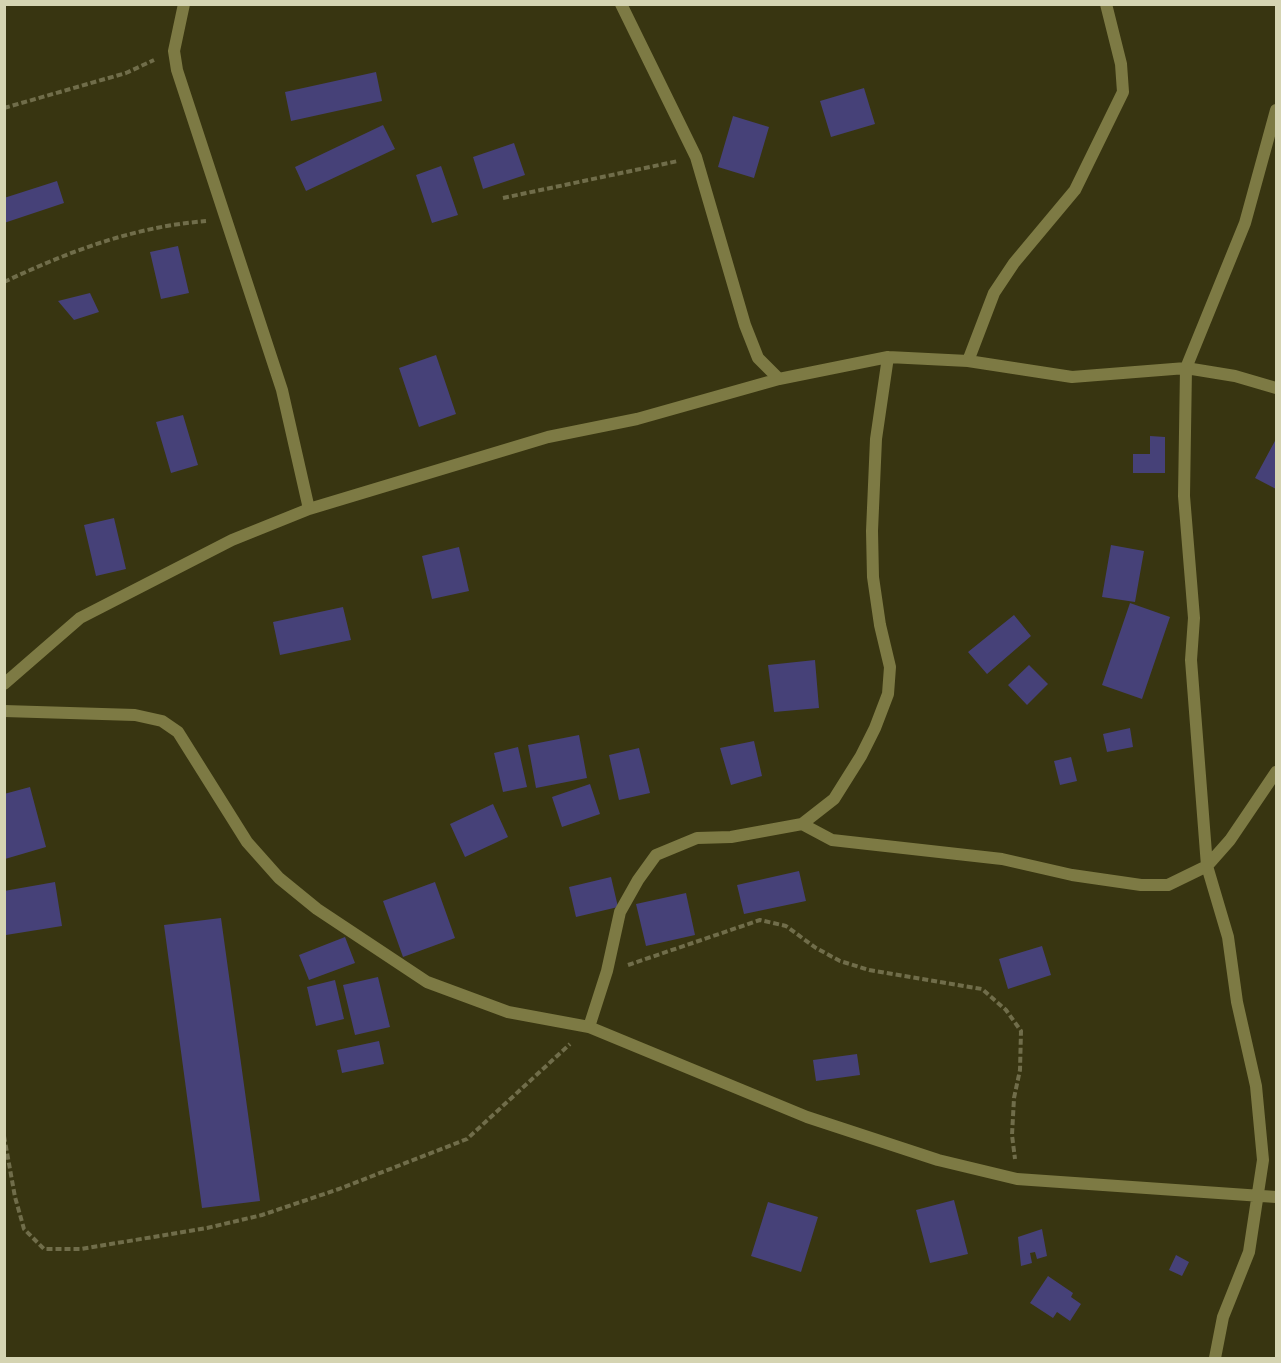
<!DOCTYPE html>
<style>
body{margin:0}
#map{position:relative;width:1281px;height:1363px;overflow:hidden;background:#383511;font-family:"Open Sans",sans-serif}
canvas{display:block}
.frame{position:absolute;inset:0;border:6px solid #d5d4b2;pointer-events:none}
</style>
<div id="map">
<canvas width="1281" height="1363"></canvas>
<div class="frame"></div>
</div>
<script>
const g = document.querySelector('canvas').getContext('2d');
g.lineJoin = 'round';
function paint(path, color) {
  g.fillStyle = color;
  g.fill(path, 'evenodd');
}
function stroke(path, color, width, dash) {
  g.strokeStyle = color;
  g.lineWidth = width;
  g.lineCap = dash ? 'butt' : 'round';
  g.setLineDash(dash || []);
  g.stroke(path);
}
paint(new Path2D(`
 M376,72L382,101L291,121L285,92Z
 M864,88L875,124L831,137L820,101Z
 M733,116L769,127L754,178L718,167Z
 M383,125L395,149L306,191L295,167Z
 M514,143L525,175L483,189L473,157Z
 M441,166L458,215L432,223L416,175Z
 M57,181L64,203L4,223V198Z
 M178,246L189,293L161,299L150,252Z
 M90,293L99,312L74,320L58,301Z
 M436,355L456,414L419,427L399,368Z
 M183,415L198,465L171,473L156,422Z
 M1150,436L1165,437V473H1133V454H1150Z
 M1276,439V489L1255,478Z
 M114,518L126,569L96,576L84,525Z
 M1111,545L1144,551L1135,602L1102,597Z
 M459,547L469,591L432,599L422,556Z
 M1130,603L1170,617L1142,699L1102,685Z
 M343,607L351,640L280,655L273,622Z
 M1014,615L1031,636L987,674L968,652Z
 M815,660L819,708L774,712L768,665Z
 M1029,665L1048,684L1027,705L1008,685Z
 M1130,728L1133,747L1107,752L1103,734Z
 M579,735L587,778L536,788L528,745Z
 M754,741L762,776L731,785L720,748Z
 M518,747L527,787L503,792L494,753Z
 M639,748L650,793L619,800L609,755Z
 M1071,757L1077,781L1060,785L1054,761Z
 M590,784L600,814L562,827L552,797Z
 M30,787L46,847L5,859L4,794Z
 M493,804L508,837L465,857L450,824Z
 M799,871L806,901L744,914L737,885Z
 M611,877L618,907L576,917L569,887Z
 M55,882L62,926L6,935L4,891Z
 M435,882L455,938L403,957L383,901Z
 M686,893L695,935L646,946L636,904Z
 M221,918L260,1201L202,1208L164,925Z
 M345,937L355,963L309,980L299,955Z
 M1042,946L1051,975L1008,989L999,959Z
 M378,977L390,1027L355,1035L343,985Z
 M335,980L344,1019L316,1026L307,987Z
 M379,1041L384,1064L342,1073L337,1050Z
 M857,1054L860,1075L816,1081L813,1060Z
 M954,1200L968,1254L930,1263L916,1210Z
 M768,1202L818,1217L801,1272L751,1256Z
 M1042,1229L1047,1256L1037,1259L1035,1252L1030,1253L1032,1263L1021,1266L1018,1237Z
 M1176,1255L1189,1262L1182,1276L1169,1270Z
 M1048,1276L1073,1293L1071,1297L1081,1304L1070,1321L1057,1312L1053,1318L1030,1303Z`), '#464178');
stroke(new Path2D(`
 M4,108L126,73L154,60
 M503,198L678,161
 M4,282C70,251 133,227 206,221
 M628,965L760,920L786,926L816,948L840,961L869,970L982,989L1006,1010L1021,1031L1020,1070L1014,1098L1012,1135L1015,1159
 M4,1136L15,1197L24,1229L44,1249H81L207,1228L262,1215L339,1189L467,1139L570,1044`), '#706d4a', 4, [6, 3]);
stroke(new Path2D(`
 M184,4L174,51L177,70L282,390L309,509
 M621,4L696,157L745,325L758,358L779,379L888,357L968,361L1072,377L1186,368L1235,376L1276,388
 M968,361L994,293L1014,263L1075,190L1123,92L1121,64L1106,4
 M4,684L80,618L232,540L309,509L548,437L637,419L779,379
 M4,711L135,715L162,721L178,732L247,842L279,878L317,909L427,982L508,1012L589,1027L807,1117L938,1160L1017,1179L1276,1197
 M802,824L832,840L1002,859L1072,875L1141,885H1168L1207,866L1191,660L1194,618L1184,496L1186,368L1245,223L1276,110
 M589,1027L607,971L620,912L638,880L656,855L697,838L731,837L802,824L834,799L861,756L875,728L888,694L890,667L880,625L873,577L872,531L876,439L888,357
 M1215,1358L1223,1317L1249,1252L1263,1160L1256,1086L1237,1002L1228,937L1207,866L1230,840L1276,772`), '#7d7a44', 12);
</script>
